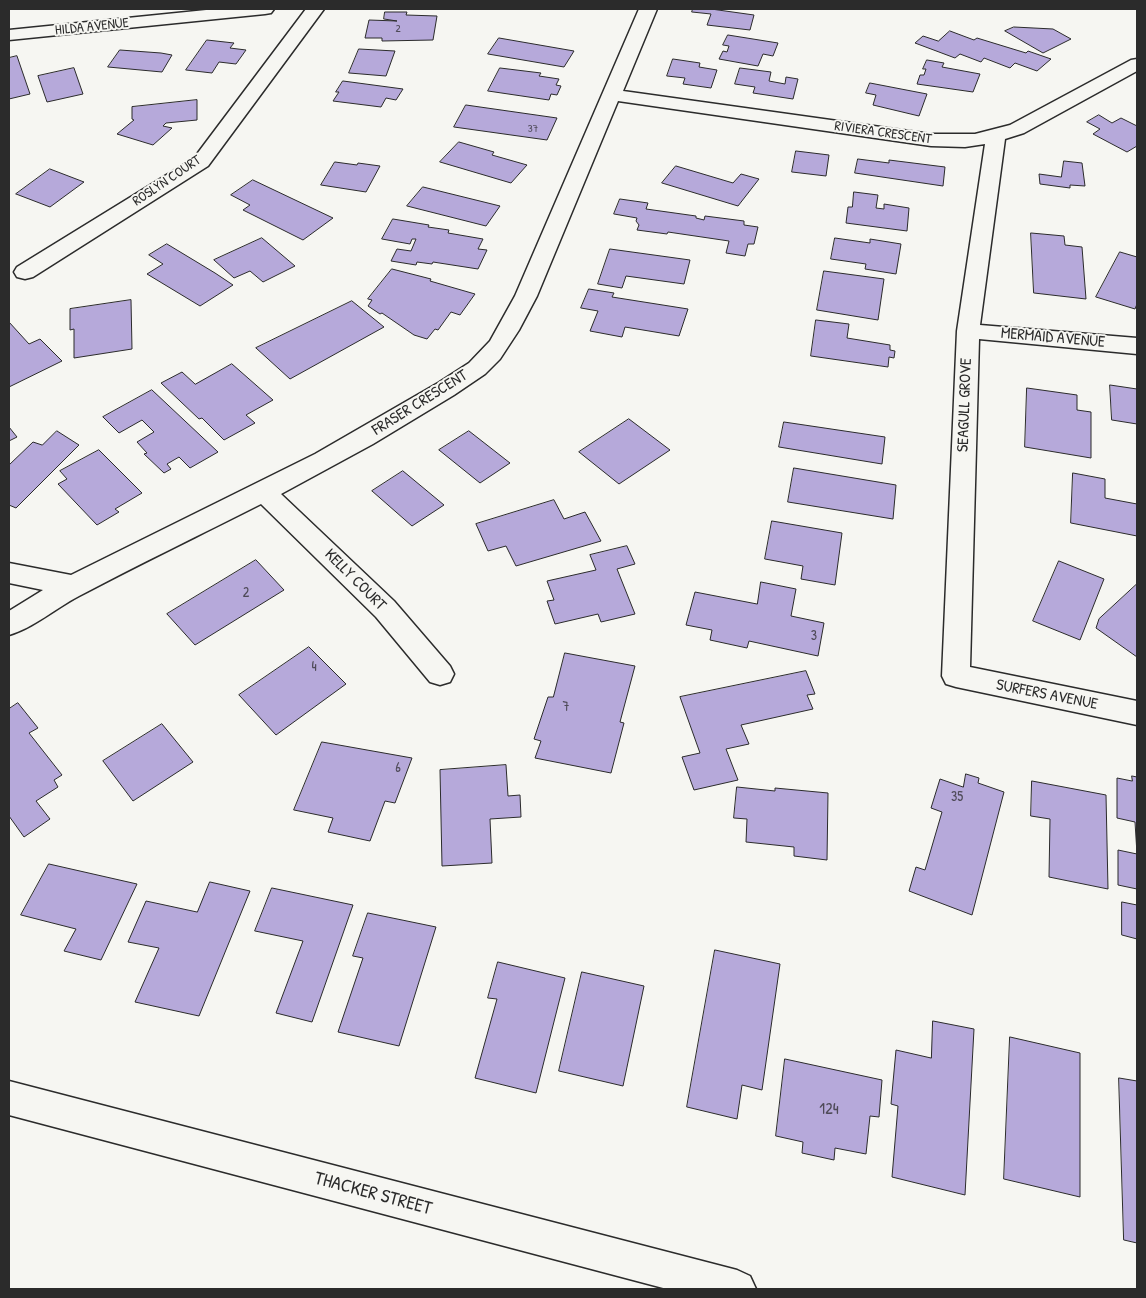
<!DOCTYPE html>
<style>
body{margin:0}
#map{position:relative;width:1146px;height:1298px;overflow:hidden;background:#f6f6f2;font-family:"Patrick Hand",sans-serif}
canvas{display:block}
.frame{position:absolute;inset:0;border:10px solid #2b2b2b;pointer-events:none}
</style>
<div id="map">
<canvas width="1146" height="1298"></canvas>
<div class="frame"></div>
</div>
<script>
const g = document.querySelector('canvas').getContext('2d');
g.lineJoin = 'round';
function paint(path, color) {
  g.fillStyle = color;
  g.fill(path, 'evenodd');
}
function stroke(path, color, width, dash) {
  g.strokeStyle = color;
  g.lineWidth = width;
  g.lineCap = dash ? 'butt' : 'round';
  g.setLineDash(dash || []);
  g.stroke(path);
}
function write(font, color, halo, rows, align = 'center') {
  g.font = font + ' "Patrick Hand",sans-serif';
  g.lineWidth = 4;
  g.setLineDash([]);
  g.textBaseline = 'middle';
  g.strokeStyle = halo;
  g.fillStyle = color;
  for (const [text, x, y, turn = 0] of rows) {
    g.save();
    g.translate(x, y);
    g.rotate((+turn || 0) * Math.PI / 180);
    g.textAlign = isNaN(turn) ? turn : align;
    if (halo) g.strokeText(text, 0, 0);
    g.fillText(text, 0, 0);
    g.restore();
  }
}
const building = new Path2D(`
 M693,9H711L754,15L750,30L707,25L711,14L692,12Z
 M385,12H407L406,15L437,16L433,40L382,41V38H365L369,20L397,21L384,19Z
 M1014,27L1053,29L1071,39L1043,53L1005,31Z
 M950,31L974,40L977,38L1026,53L1028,51L1051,59L1037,71L1015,63L1010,68L984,58L981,62L960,54L955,58L915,43L923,36L938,41Z
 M728,35L778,43L773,56L763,54L758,66L719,59L723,51L727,52L729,46L723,45Z
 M499,38L574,51L564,67L488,54Z
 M207,40L234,43L230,48L246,50L236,64L219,62L212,73L186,70Z
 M359,49L395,51L386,76L349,73Z
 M120,50L161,53L172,55L162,72L108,67Z
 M17,56L30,94L9,99V58Z
 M673,59L700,63L699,67L717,70L711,88L683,84L685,78L667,76Z
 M927,60L944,63L942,67L980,74L973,92L917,84L920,75H924L926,69H923Z
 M74,68L83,94L47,102L38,76Z
 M500,68L541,73L539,76L559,79L556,85L561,86L557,95L551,94L549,100L488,91Z
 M740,68L771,72L769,81L785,84L786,77L798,79L793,99L753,93L755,87L735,84Z
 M343,81L403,89L396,100L386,98L381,107L333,101L339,92H336Z
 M870,83L927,94L919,116L873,105L876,95L866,93Z
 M197,100V120L166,123L163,126L172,128L153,145L117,134L134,120L132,119V107Z
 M466,105L557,118L547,140L454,127Z
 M1099,115L1112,123L1121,118L1137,126V146L1127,152L1093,134L1100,129L1087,122Z
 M459,142L494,152L492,155L527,165L511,183L440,162Z
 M796,151L829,155L826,176L792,172Z
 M858,159L889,163V160L945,167L943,186L855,173Z
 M1064,161L1082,163L1085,186L1070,185V188L1040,184L1039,174L1061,177Z
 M335,162L357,165L358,163L380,166L366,192L321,185Z
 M676,166L733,183L741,174L759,179L738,206L662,183Z
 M50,169L84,182L50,207L16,194Z
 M253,180L333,218L303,240L243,210L250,205L231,195Z
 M423,187L500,206L486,226L407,206Z
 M854,192L878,195L876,208L884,209V204L909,208L907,231L846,223L848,207H852Z
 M620,199L648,203L646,209L696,216V218L704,220L705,216L744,221V225L758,227L754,244H748L745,256L726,253L729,241L668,232L667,234L637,230L639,225L636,221L637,218L614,214Z
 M393,219L429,225L428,227L449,230L448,233L483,239L478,249L487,250L478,269L433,262L432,264L417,262L416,265L391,261L397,249L411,251L416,239H412L410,244L382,239Z
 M1031,233L1064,236L1065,245L1082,247L1086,299L1034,293Z
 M262,238L295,266L263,282L250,271L234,278L214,260Z
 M835,238L870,243V239L901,244L896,274L865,269L866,264L831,259Z
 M167,244L215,273L233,285L200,306L147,274L163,264L149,255Z
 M610,249L690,260L684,284L626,276L622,288L598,284Z
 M1120,252L1137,257V304L1135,309L1096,297Z
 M392,269L431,279L430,281L475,294L460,315L451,312L438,330L435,329L427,339L414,335L382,313L380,314L368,306L372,300L368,299Z
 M824,271L884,279L878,320L817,310Z
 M589,289L614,293L612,297L688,309L679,336L625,327L622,337L590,331L598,311L581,308Z
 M131,300L132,349L74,358V329L70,330V309Z
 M352,301L384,327L290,379L256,348Z
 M816,320L849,324L847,338L890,345V350L895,351L894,358L889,357L888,367L811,356Z
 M9,322L29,344L40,339L62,361L9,387Z
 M232,364L273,400L246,415L255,423L224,440L202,418L199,419L161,383L182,372L195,384Z
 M1110,385L1137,389V424L1112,420Z
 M1027,388L1077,395V410L1091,412V458L1025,447Z
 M152,390L218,452L190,468L179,457L167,464L171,469L164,473L144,454L147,453L137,442L154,432L142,420L119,433L103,417Z
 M629,419L670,450L619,484L579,452Z
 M784,422L885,437L882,464L779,447Z
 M9,427L17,437L9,441Z
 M57,431L79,445L16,508L9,505V465L33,442L42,445Z
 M469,431L510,463L480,483L439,450Z
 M99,450L142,493L115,509L119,512L97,525L58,484L67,479L60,471Z
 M794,468L896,485L893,519L788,502Z
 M403,471L444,505L412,526L372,491Z
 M1073,473L1105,479V498L1137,504V536L1071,523Z
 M554,500L564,519L585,512L601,541L516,566L506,546L488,551L476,524Z
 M772,521L842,533L835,585L801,579L803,566L765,559Z
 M627,546L635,564L617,569L635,614L601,622L598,614L555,624L547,601L554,600L547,581L596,570L590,555Z
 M256,560L284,590L195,645L167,614Z
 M1059,561L1104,579L1080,640L1033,621Z
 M761,582L796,589L791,616L824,623L818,656L749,641L747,648L710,640L712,630L686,625L695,592L757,604Z
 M1137,584V657L1096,628L1099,619Z
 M309,647L346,684L276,735L239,695Z
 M565,653L635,666L620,722L624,723L611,773L535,758L541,741L534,739L548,697H553Z
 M806,671L815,694L807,695L813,709L741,725L749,744L726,749L738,780L694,790L682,757L700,753L680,697Z
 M18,703L38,728L29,733L62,775L54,780L58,787L36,801L50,819L24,837L9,816V709Z
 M162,724L193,762L133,801L103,761Z
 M322,742L412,758L395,803L385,801L370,841L328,832L333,818L294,810Z
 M506,765L508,796L520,795L521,817L490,819L492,863L442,866L440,770Z
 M966,774L979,778L978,783L1004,792L972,915L909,891L916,867L925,870L942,812L931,808L940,779L963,787Z
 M1132,776L1137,777V889L1118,885V850L1137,854L1135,822L1117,818V778L1132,781Z
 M1032,781L1106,795L1108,889L1049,877L1050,819L1031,816Z
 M737,787L775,791V788L828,793L827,860L794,856V847L746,842L747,819L734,818Z
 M49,864L137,884L101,960L64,951L76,929L21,915Z
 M210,882L250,891L199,1016L135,1002L159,948L128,942L146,901L197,912Z
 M272,888L353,905L312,1022L276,1013L303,941L255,931Z
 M1122,902L1137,905V939L1122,935Z
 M368,913L436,927L399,1046L338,1032L363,958L353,956Z
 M715,950L780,964L762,1090L742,1085L737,1119L687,1107Z
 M498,962L565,978L536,1093L475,1078L497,999L488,998Z
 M582,972L644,986L623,1086L559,1071Z
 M933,1021L974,1029L965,1195L892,1177L898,1106L891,1104L896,1050L931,1058Z
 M1010,1037L1080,1053V1197L1004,1179Z
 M785,1059L882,1080L879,1117L870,1116L866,1154L835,1148L834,1160L802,1153L803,1142L776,1136Z
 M1119,1078L1137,1081V1243L1124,1240Z`);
paint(building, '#b6a9da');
stroke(building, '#2b2b2b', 1);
const street = new Path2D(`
 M216,9H274L271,13L265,14L9,40V30Z
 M306,9H324L208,166L33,277L25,279L17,277L14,272L17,267L194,158Z
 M639,9H657L623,91L931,134H975L1010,125L1131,60L1137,59V71L1024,133L1005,139L980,325L1137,338V354L979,339L970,667L1137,701V725L956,687L946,684L942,676L957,331L985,144L965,147L931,146L618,101L537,296L519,330L500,359L485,374L454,395L373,444L281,494L394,601L450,666L454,674L450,682L440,685L430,682L376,617L261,504C200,535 139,564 79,596C56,608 33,628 9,635V611L43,590L9,583V563L71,575L315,454L438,383L469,363L490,341L515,296Z`);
const secondary = new Path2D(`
 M9,1081L737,1270L750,1276L756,1289H667L9,1115Z`);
stroke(street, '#2b2b2b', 3);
stroke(secondary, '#2b2b2b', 3);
paint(street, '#f6f6f2');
paint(secondary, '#f6f6f2');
write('11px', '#4e4a57', null, [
 ["2",398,29],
 ["37",533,129]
]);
write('14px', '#2b2b2b', '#f6f6f2', [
 ["HILDA AVENUE",92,27,-6],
 ["RIVIERA CRESCENT",883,133,8],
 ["ROSLYN COURT",167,181,-34]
]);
write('14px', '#4e4a57', null, [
 ["2",246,593],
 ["3",814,636],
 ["4",314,667],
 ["7",566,707],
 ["6",398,768],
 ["35",957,797]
]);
write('16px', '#2b2b2b', '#f6f6f2', [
 ["MERMAID AVENUE",1053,338,5],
 ["FRASER CRESCENT",420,403,-32],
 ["SEAGULL GROVE",965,405,-88],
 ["KELLY COURT",355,580,45],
 ["SURFERS AVENUE",1047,695,11]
]);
write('16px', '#4e4a57', null, [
 ["124",829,1110]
]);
write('19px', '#2b2b2b', '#f6f6f2', [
 ["THACKER STREET",373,1194,15]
]);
</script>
